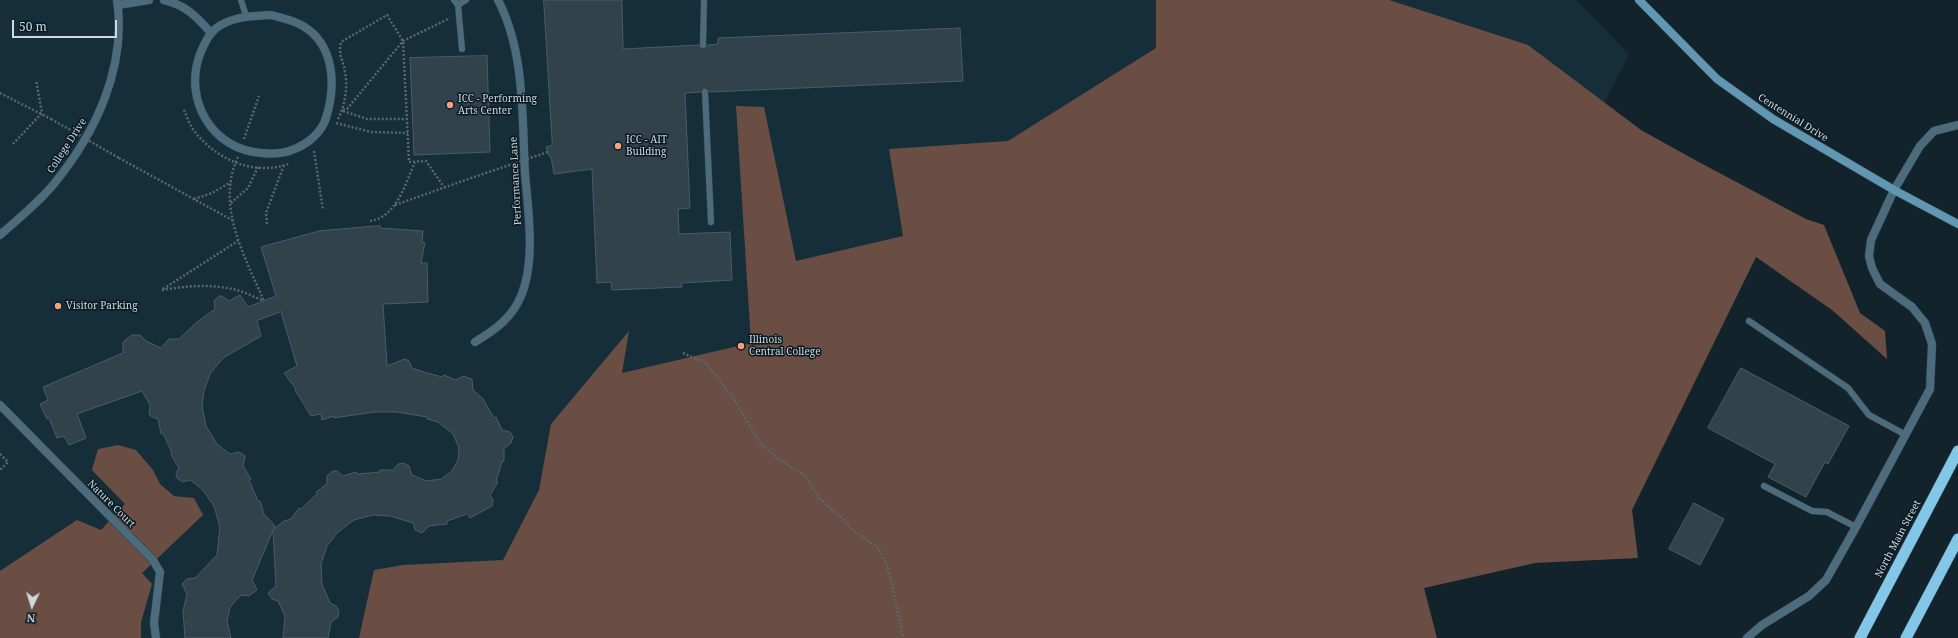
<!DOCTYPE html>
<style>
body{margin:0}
#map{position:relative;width:1958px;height:638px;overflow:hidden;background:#13232c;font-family:"Noto Serif",serif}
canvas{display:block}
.north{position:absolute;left:12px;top:586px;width:40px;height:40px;-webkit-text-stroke:3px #0a1a22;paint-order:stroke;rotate:184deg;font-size:11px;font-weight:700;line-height:16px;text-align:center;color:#cfd9df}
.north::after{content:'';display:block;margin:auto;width:14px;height:18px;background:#cfd9df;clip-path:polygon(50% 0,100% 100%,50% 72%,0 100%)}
.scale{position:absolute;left:12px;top:20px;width:105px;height:18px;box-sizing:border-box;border:2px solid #cfd9df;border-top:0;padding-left:5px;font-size:12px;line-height:14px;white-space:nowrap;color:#cfd9df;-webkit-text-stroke:3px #0a1a22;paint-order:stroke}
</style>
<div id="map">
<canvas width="1958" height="638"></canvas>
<div class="north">N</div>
<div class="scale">50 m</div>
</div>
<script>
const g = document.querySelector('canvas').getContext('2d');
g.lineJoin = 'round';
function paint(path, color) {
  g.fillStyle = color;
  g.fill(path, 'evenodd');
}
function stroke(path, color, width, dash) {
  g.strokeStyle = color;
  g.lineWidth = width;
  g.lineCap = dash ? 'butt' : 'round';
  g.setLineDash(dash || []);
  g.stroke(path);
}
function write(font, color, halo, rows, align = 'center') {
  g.font = font + ' "Noto Serif",serif';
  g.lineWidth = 3;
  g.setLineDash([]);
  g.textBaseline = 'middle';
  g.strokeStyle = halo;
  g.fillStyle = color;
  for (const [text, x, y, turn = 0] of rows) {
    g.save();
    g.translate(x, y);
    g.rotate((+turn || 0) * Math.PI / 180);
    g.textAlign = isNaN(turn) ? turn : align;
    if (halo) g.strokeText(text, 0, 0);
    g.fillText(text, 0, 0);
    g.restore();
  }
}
paint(new Path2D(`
 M0,0H1576L1629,54L1336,638H0Z`), '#162e3a');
paint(new Path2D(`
 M1156,0H1389L1528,45L1641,130L1695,160L1806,219L1824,225L1860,313L1885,331L1887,359L1832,310L1756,257L1632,510L1638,558L1535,563L1424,588L1437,638H359L374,570L403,565L503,560L539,490L551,424L629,331L622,373L751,343L736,106L764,107L796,261L903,236L889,149L1008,141L1156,48Z
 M118,445L136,450L153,470L160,484L174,496L194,498L203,515L142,573L152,584L141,622V638H0V571L77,520L101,530L125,504L92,470L98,449Z`), '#6a4e43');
const building = new Path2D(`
 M544,0H622L623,49L699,45L703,49L708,45L718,44V38L960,28L963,81L709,92L704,88L701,92L685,93L690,208L678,209L679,234L730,232L732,280L681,283L682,287L612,290L611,282L597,283L592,169L554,174L551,157L549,156L546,147L552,145Z
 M487,56L490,152L414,155L410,58Z
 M380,226V228L423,231L422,242L425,243L421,263H427L428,302L383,304L387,366L405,359L409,361L412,368L424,372L442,377L444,375L456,380L463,376L472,379L473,390L483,399L494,418L496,417L502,430L510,432L513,437L511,443L504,449V461L502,462L496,481L498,482L490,495L493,500L492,506L470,518L467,514L447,521V524L429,526L422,533L415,530L413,523L390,516L373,515L354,520L338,532L327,546L321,564L322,584L330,603L336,606L339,611L338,617L331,622L328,638H283L285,616L278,601L272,599L268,593L276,586L273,530L252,580L257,590L249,596L241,595L230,607L227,621L231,638H185L183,611L187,594L182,584L187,579L195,578L217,555L220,527L214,506L202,489L190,480L183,482L177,478L176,473L179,468L171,455L172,453L163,433L161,434L158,419L152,417L149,414L150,405L142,391L77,414L86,438L69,445L64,436L57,438L49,418L47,419L40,404L48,400L43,387L123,353V342L132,335H140L146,341L161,348L169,339H179L198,321L215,309L214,301L219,296H222L229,301L240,295L248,307L276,296L261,247L319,231ZM281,312L297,366L284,373L296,389L295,390L311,416L321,414L322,420L334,416V418L374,412H396L427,417V419L438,422L453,434L459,448L458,460L452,471L441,479L427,481L412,475L409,466L404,463L398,464L393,470H380V472L357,474L356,472L343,476L337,471H333L327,476V484L316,492L317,494L301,509L299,508L291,519L284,521L274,529L275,526L264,514L260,501H258L249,480L251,479L243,466L245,456L239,452L230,454L217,444L206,426L202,406L204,391L210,374L223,358L261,336L257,321Z
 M1741,368L1849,426L1828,464L1825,462L1806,497L1768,477L1775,464L1708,428Z
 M1694,503L1724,519L1700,565L1669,549Z`);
paint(building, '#31424b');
stroke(building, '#4a5c66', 1);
const service = new Path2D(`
 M241,0L246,16
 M454,0L458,5L466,0
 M458,5L462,49
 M703,45L704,0
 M705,92L711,222
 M1749,321L1848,388L1869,415L1906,435
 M1764,486L1812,511L1827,512L1856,527`);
const minor = new Path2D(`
 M164,0C186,5 197,17 211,33
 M118,5L149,0
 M271,15C282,18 294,20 303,26C335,45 336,86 326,118C321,134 306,145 292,150C282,154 272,154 262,153C212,150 183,100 200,54C205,42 210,31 221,25C237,16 254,16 271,15Z
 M0,235C18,219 38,203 53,185C95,134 127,68 117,0
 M475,342C495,330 512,318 521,296C536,261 528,210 525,173C522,116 525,52 498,0
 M0,405L153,560L160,572L154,623L156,638
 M1747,638L1762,625L1809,596L1826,580L1856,527L1930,389L1932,344L1925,323L1912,307L1880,284L1872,268L1869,256L1871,240L1894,190L1920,146L1934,131L1958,125`);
const secondary = new Path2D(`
 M1639,0L1717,79L1773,119L1894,190L1958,224`);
const trunk = new Path2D(`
 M1860,638L1958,451
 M1906,638L1958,539`);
stroke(service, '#314049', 7);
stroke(minor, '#314049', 9);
stroke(secondary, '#314049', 9);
stroke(trunk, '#314049', 12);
stroke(new Path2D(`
 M0,93L51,119
 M184,110C187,117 190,126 195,132C217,160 254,176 288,164
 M343,110L347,109L403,41L450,18
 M343,111L367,119H407
 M338,119C345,105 348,88 345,72C343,59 338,56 341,42L387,15L403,41L409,162L426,161L444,187
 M336,123L371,132L408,133
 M244,139L259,96
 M13,144L42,113L36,80
 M314,151L323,210
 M238,157C215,205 245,257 264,301
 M119,158L232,220
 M194,199L212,193L231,182
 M231,203L248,188L258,167
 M395,205L474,177
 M370,221C397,217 405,184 415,162
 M267,224L266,213L284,165
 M163,289L238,241
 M162,290C185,286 209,284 232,289C243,291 254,297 264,301
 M683,353L707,364L735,401L761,444L778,459L806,476L819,498L843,519L851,529L878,548L887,565L892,584L903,638
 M0,454L8,462L0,470`), '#59676f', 2.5, [2, 2]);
stroke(service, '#4c6c7d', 6);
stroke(minor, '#4c6c7d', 8);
stroke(secondary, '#6197b2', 8);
stroke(trunk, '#82c6e8', 11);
stroke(new Path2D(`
 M51,119L119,158
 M474,177L548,152`), '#59676f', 2.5, [2, 2]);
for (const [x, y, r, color] of [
 [450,105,4,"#f3a081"],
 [618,146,4,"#f3a081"],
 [58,306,4,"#f3a081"],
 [741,346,4,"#f3a081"]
]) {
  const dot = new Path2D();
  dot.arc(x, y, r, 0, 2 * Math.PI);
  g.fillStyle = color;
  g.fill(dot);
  stroke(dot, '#0a1a22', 1.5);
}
write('10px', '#cfd9df', '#0a1a22', [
 ["ICC - Performing",458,99],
 ["Arts Center",458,111],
 ["ICC - AIT",626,140],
 ["Building",626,152],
 ["Visitor Parking",66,306],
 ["Illinois",749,340],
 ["Central College",749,352]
], 'left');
write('10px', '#cfd9df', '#0a1a22', [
 ["Centennial Drive",1793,118,32],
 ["College Drive",67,146,-57],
 ["Performance Lane",516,181,-93],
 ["Nature Court",111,504,45],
 ["North Main Street",1898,539,-62]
]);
</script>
